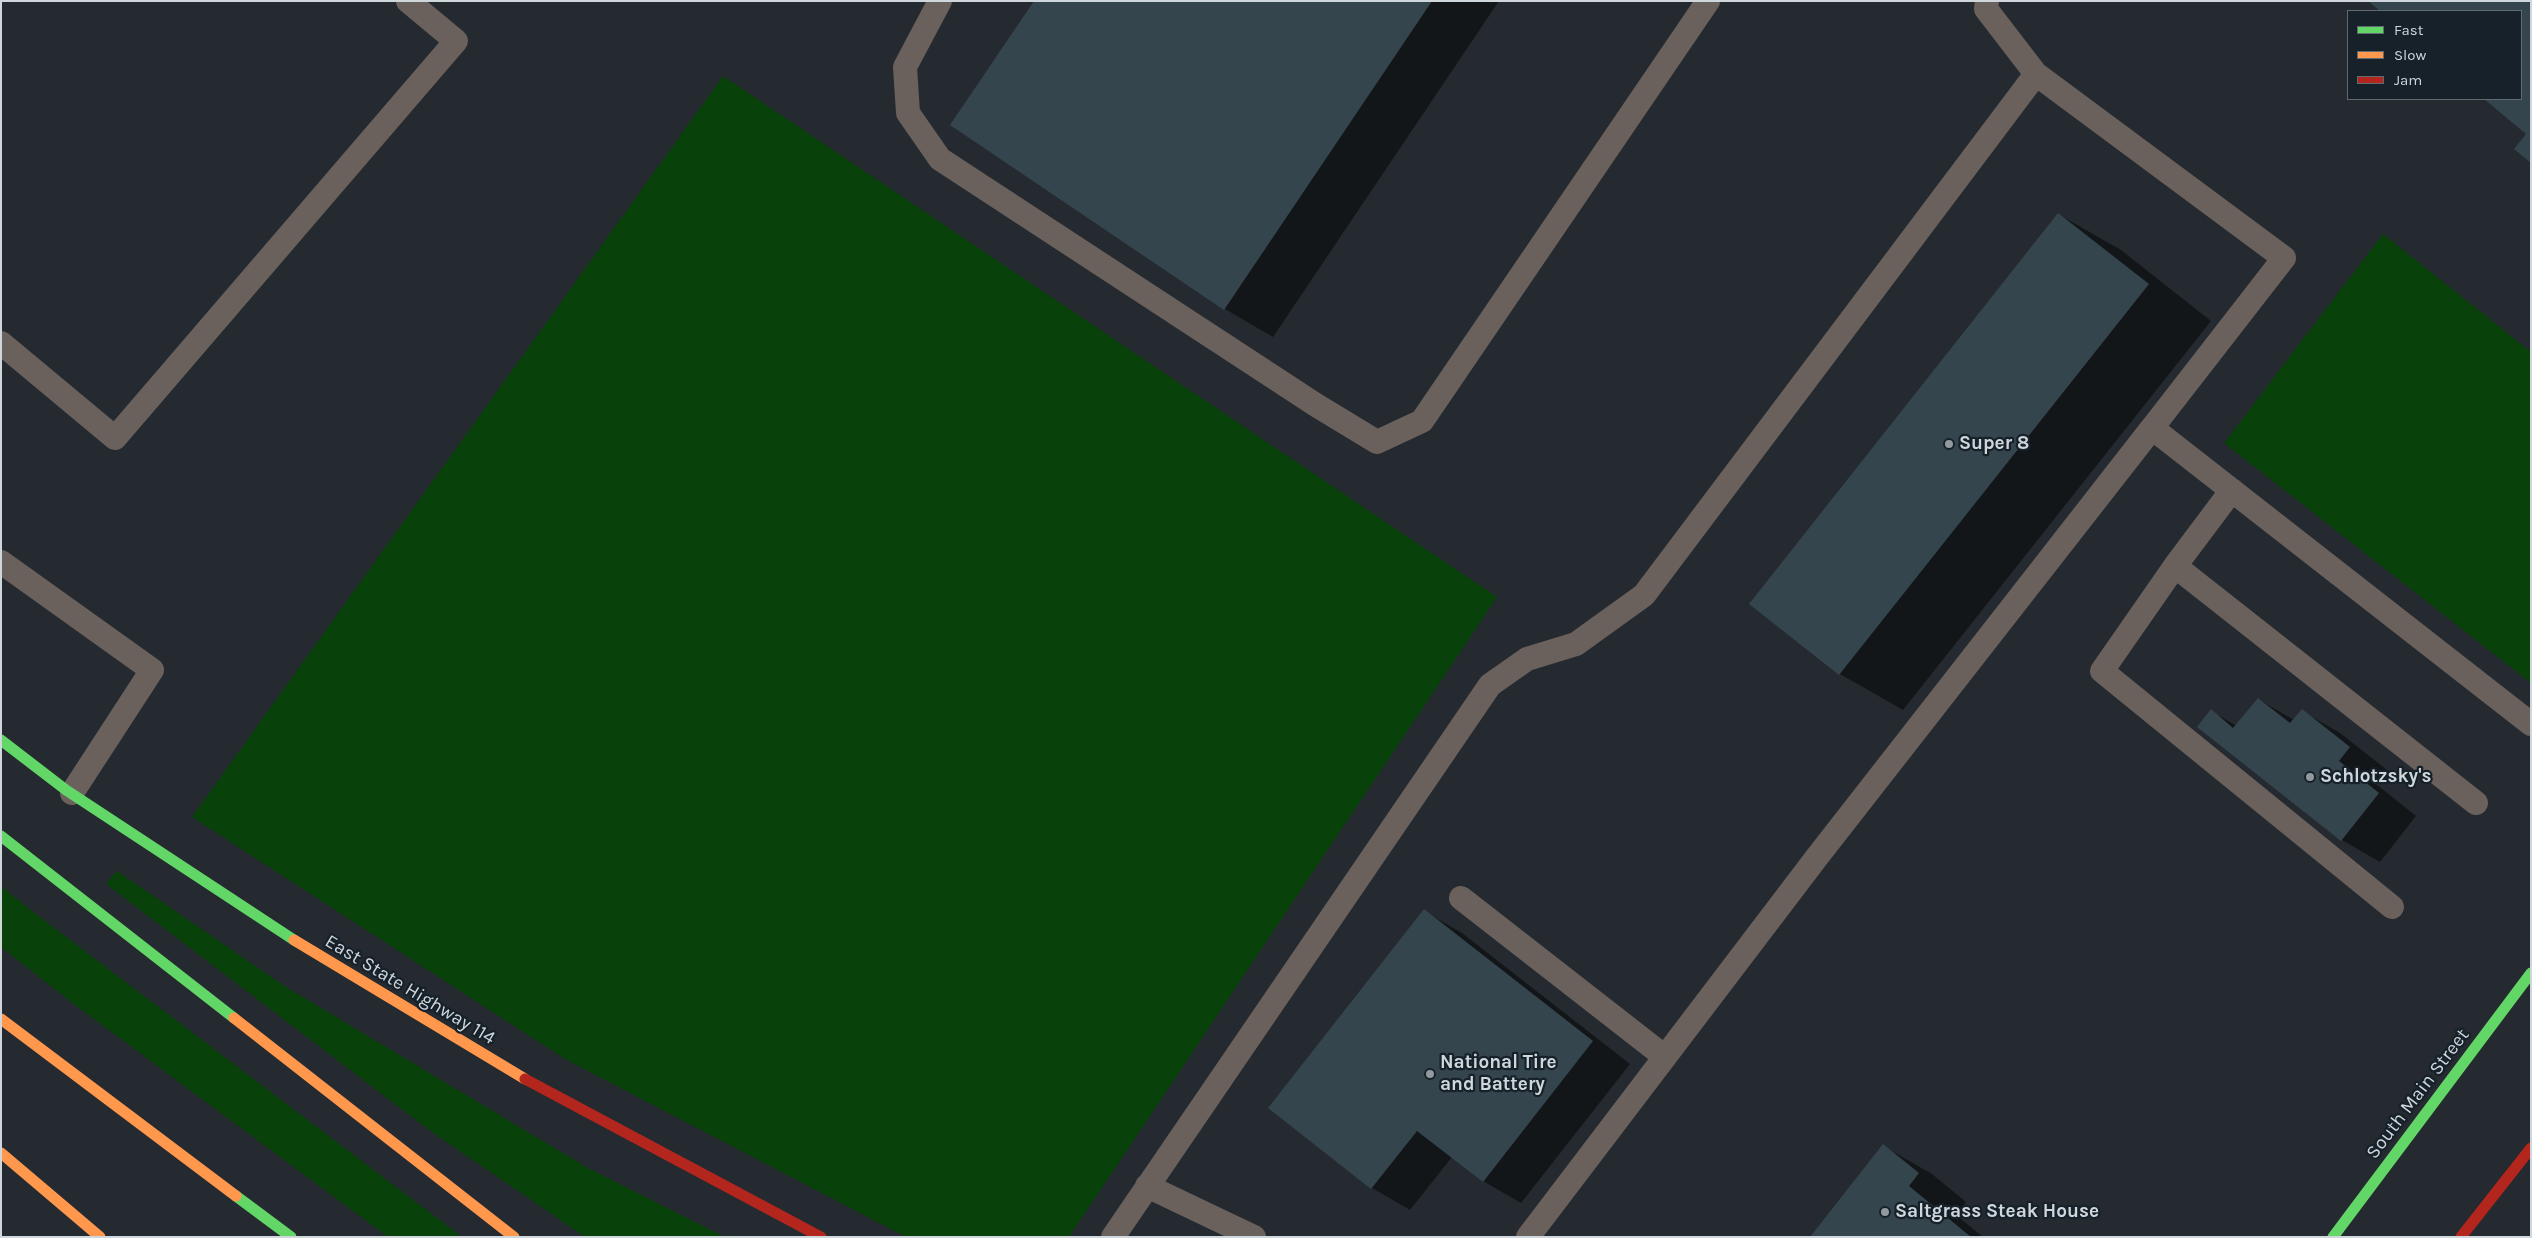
<!DOCTYPE html>
<style>
body{margin:0}
#map{position:relative;width:2532px;height:1238px;overflow:hidden;background:#242a2f;font-family:Karla,sans-serif}
canvas{display:block}
.frame{position:absolute;inset:0;border:2px solid #cfd7dc;pointer-events:none}
.legend{position:absolute;left:2347px;top:10px;width:175px;height:90px;box-sizing:border-box;background:#162129;border:1px solid #606a71;margin:0;padding:6px 9px;list-style:none;font-size:15px;color:#cfd7dc}
.legend li{display:flex;align-items:center;gap:10px;height:25px}
.legend b{width:25px;border:1px solid #606a71}
</style>
<div id="map">
<canvas width="2532" height="1238"></canvas>
<div class="frame"></div>
<ul class="legend">
<li><b style="height:6px;background:#63d668"></b>Fast</li>
<li><b style="height:6px;background:#ff974d"></b>Slow</li>
<li><b style="height:6px;background:#b3261e"></b>Jam</li>
</ul>
</div>
<script>
const g = document.querySelector('canvas').getContext('2d');
g.lineJoin = 'round';
function paint(path, color) {
  g.fillStyle = color;
  g.fill(path, 'evenodd');
}
function stroke(path, color, width, dash) {
  g.strokeStyle = color;
  g.lineWidth = width;
  g.lineCap = dash ? 'butt' : 'round';
  g.setLineDash(dash || []);
  g.stroke(path);
}
function write(font, color, halo, rows, align = 'center') {
  g.font = font + ' Karla,sans-serif';
  g.lineWidth = 4.5;
  g.setLineDash([]);
  g.textBaseline = 'middle';
  g.strokeStyle = halo;
  g.fillStyle = color;
  for (const [text, x, y, turn = 0] of rows) {
    g.save();
    g.translate(x, y);
    g.rotate((+turn || 0) * Math.PI / 180);
    g.textAlign = isNaN(turn) ? turn : align;
    if (halo) g.strokeText(text, 0, 0);
    g.fillText(text, 0, 0);
    g.restore();
  }
}
paint(new Path2D(`
 M723,76L1497,597L1069,1237H906L565,1059L192,817Z
 M2383,234L2531,352V683L2224,443Z
 M117,871L286,987L586,1167L725,1237H585L429,1130L106,884Z
 M1,886L28,908L462,1237H388L71,1002L1,947Z`), '#09410a');
paint(new Path2D(`
 M1035,1H1499L1273,337L1225,309L952,125Z
 M2370,1H2531L2527,134L2486,99H2521V11H2382Z
 M2058,214L2121,250L2211,321L1903,710L1840,674L1751,603Z
 M2258,699L2294,720L2302,711L2340,733L2387,770L2376,784L2416,816L2380,862L2342,840L2199,727L2211,711L2237,726Z
 M1424,911L1462,933L1630,1064L1521,1203L1483,1181L1452,1157L1410,1210L1372,1188L1270,1107Z
 M1883,1146L1932,1174L1966,1202L1956,1215L1983,1237H1811Z`), '#0007');
paint(new Path2D(`
 M1034,1H1432L1224,310L950,125Z
 M2368,1H2531V163L2514,149L2526,134L2484,99H2521V11H2380Z
 M2058,213L2149,284L1839,675L1749,604Z
 M2258,698L2290,723L2302,709L2350,747L2339,761L2379,793L2341,841L2197,727L2211,709L2233,728Z
 M1424,909L1593,1041L1483,1182L1417,1131L1371,1189L1268,1108Z
 M1883,1144L1919,1173L1909,1186L1971,1237H1810Z`), '#35454e');
stroke(new Path2D(`
 M940,1L905,67L908,113L940,159L1316,405L1377,442L1422,421L1708,1
 M2036,74L2284,258L2152,428L2531,724
 M1,343L115,438L456,41L408,1
 M2232,490L2175,566L2476,803
 M1,562L152,670L72,793
 M2175,566L2102,671L2392,907
 M1461,898L1665,1057
 M1147,1186L1254,1237
 M1113,1237L1490,685L1527,659L1576,644L1644,595L2036,74L1986,9L1987,1
 M1528,1237L1817,857L2152,428`), '#6a615d', 24);
stroke(new Path2D(`
 M1,740L66,790L294,940
 M1,836L234,1018
 M236,1196L291,1237
 M2333,1237L2531,973`), '#63d668', 11);
stroke(new Path2D(`
 M294,940L525,1079
 M234,1018L514,1237
 M1,1019L236,1196
 M1,1153L100,1237`), '#ff974d', 11);
stroke(new Path2D(`
 M525,1079L821,1237
 M2461,1237L2531,1148`), '#b3261e', 11);
for (const [x, y, r, color] of [
 [1949,444,5,"#939a9f"],
 [2310,777,5,"#939a9f"],
 [1430,1074,5,"#939a9f"],
 [1885,1212,5,"#939a9f"]
]) {
  const dot = new Path2D();
  dot.arc(x, y, r, 0, 2 * Math.PI);
  g.fillStyle = color;
  g.fill(dot);
  stroke(dot, '#162129', 2);
}
write('bold 19px', '#cfd7dc', '#162129', [
 ["Super 8",1959,444],
 ["Schlotzsky's",2320,777],
 ["National Tire",1440,1063],
 ["and Battery",1440,1085],
 ["Saltgrass Steak House",1895,1212]
], 'left');
write('19px', '#cfd7dc', '#162129', [
 ["East State Highway 114",410,990,31],
 ["South Main Street",2418,1094,-53]
]);
</script>
